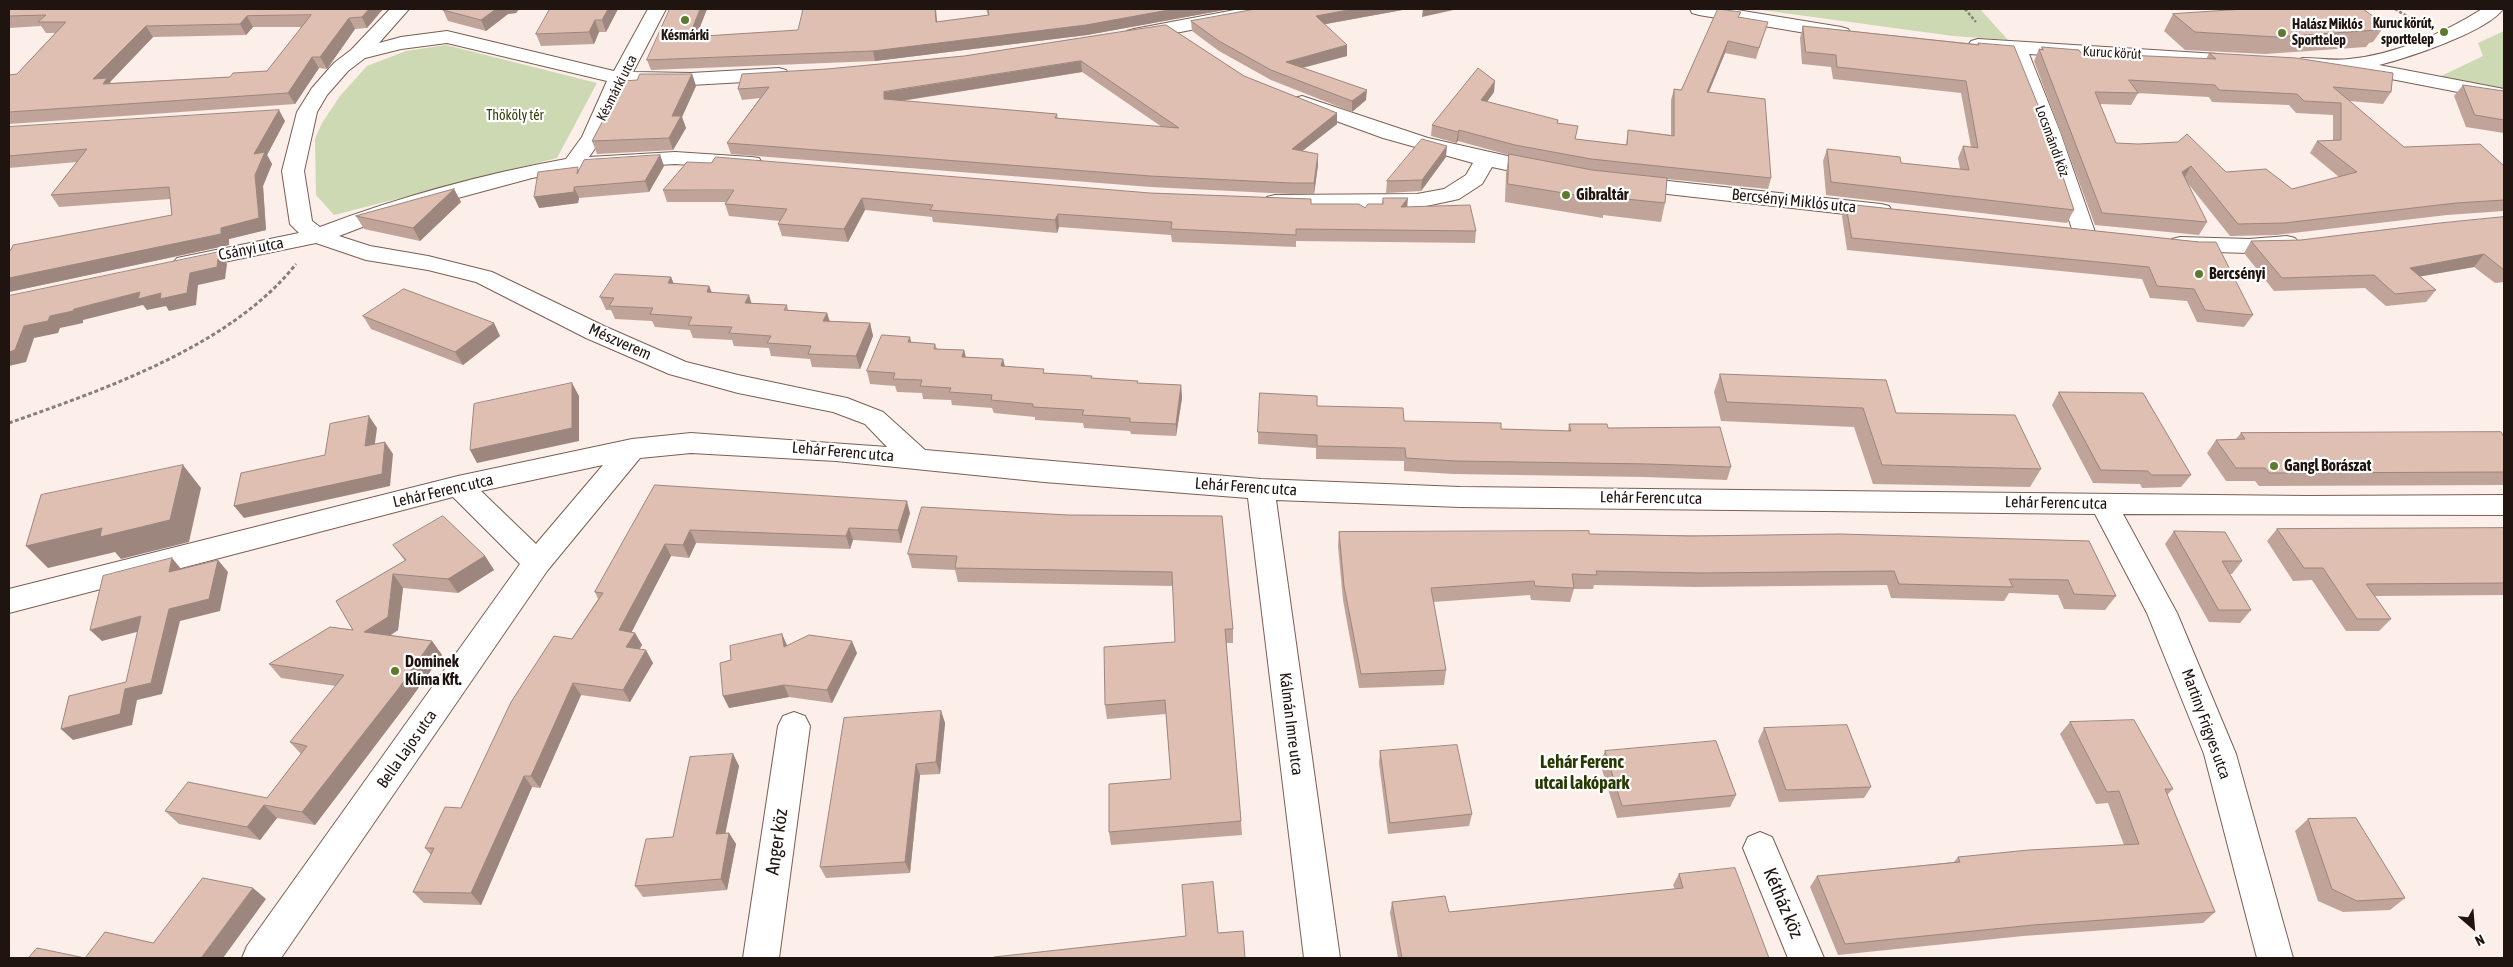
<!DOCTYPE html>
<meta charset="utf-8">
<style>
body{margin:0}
#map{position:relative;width:2513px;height:967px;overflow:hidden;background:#fceee9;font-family:"Asap Condensed",sans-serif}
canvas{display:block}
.frame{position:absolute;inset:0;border:10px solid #1f140f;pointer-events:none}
.north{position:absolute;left:2448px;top:902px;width:50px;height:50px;-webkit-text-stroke:4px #fff;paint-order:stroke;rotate:153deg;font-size:14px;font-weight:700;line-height:20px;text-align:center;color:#1f140f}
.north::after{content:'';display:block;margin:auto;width:18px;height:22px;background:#1f140f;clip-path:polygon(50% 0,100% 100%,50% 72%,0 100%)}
</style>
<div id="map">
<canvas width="2513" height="967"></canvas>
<div class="frame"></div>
<div class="north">N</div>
</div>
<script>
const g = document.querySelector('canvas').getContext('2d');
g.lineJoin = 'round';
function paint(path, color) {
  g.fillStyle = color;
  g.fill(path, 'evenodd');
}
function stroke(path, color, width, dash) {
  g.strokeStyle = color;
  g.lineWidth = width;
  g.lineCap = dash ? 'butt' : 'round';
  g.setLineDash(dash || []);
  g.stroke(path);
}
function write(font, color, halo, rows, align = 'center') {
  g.font = font + ' "Asap Condensed",sans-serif';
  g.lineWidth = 4.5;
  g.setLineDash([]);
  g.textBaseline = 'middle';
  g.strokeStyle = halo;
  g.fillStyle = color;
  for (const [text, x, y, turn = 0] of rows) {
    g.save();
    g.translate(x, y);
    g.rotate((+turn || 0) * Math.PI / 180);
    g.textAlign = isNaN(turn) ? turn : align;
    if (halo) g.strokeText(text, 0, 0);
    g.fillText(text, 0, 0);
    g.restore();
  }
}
paint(new Path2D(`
 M1754,9H1980L2008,40L1953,36Z
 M2504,31V89L2439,77L2483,56L2478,43Z
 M446,45L597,83L557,158L334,215L316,195L315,139L322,123L340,96L367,66L406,51Z`), '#cdd9b3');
const minor = new Path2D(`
 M390,9H409L379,43L401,37L447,31L614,71L648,9H666L633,72L691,73L779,68L786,70L789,74L786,78L779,80L691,85L626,84L603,137L589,157L675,152L751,157L759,158L762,163L759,168L751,169L675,164L573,170L532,178L391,216L339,236L370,246L428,256L492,272L604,326L686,362L738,375L847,398L883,412L925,450L1261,479L1460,487L2308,496L2504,495V515L2123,514L2177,613L2236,754L2293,958H2257L2204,754L2147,613L2095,514L1460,507L1276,500L1340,958H1304L1248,498L1044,482L836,461L691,453L640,458L547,571L281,958H242L247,946L520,564L453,497L9,613V589L458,476L632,439L691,433L887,447L865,424L833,412L738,393L669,374L586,338L476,282L428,270L366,260L316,243L185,270L177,268L173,263L177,258L299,233L290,224L282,171L297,112L312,88L334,63L351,50ZM447,43L607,81L582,137L566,159C483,174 399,197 320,227L312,221L304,171L317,112L327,95L348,71L365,58L401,49ZM603,465L536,544L481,491Z
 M1240,9H1277L1275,13L1268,15L1134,41L1127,39L1124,35L1127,31L1134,29Z
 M1690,9H1731L1841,27L1848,29L1851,33L1848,37L1841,39L1699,15L1692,13Z
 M2482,9H2503C2487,32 2407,58 2379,65L2504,89V101L2350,71L2303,70L2296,68L2293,64L2296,60L2303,58C2318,58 2334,61 2349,59C2394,55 2444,33 2482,9Z
 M1978,39L2217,54L2224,56L2227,60L2224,64L2217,66L2029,54L2060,132L2096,235L2093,240L2085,242L2077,240L2074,235L2040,132L2009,53L1971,49L1968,45L1971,41Z
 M1302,96L1428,138L1552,166L1555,171L1552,176L1544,178L1492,167L1482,184L1459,199L1417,208L1275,209L1267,207L1264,202L1267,197L1275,195L1417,194L1444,189L1466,175L1473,163L1383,138L1295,106L1292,102L1295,98Z
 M1631,177L1881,204L1889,206L1892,211L1889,216L1881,218L1623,189L1620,184L1623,179Z
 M2287,236L2295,238L2299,243L2295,248L2249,253L2180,251L2172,249L2168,244L2172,239L2180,237L2249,239Z
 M794,712L805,716L810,726L779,958H743L778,726L783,716Z
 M1760,832L1772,837L1824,958H1788L1743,848L1748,837Z`);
stroke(minor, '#7b5f53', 2);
stroke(new Path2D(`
 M1965,9L1976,22
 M2395,9L2420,24`), '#8b7e79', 2.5, [3, 2]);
stroke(new Path2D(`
 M9,423C105,389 231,346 296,264`), '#8b7e79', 3, [4, 2.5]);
paint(minor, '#fff');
paint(new Path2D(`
 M9,9H383L367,28L355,29L327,69L319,68L295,104L9,124V75L17,74L55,33H46L41,26L9,28ZM253,27H302L267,71L230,77L111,83L110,82L153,37L246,35Z
 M444,9H519L516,13L508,14L486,31L448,21L443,10Z
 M618,9L606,32H599L594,44L541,46L536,34Z
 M707,9L696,37L937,22L988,15L986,9H1230L1087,35L875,61L651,70L647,60Z
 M1408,9L1325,24L1347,56L1303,68L1366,100L1352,112L1271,80L1219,51L1192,31L1191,21Z
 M2173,14L2385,25L2373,42L2369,43L2366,47L2265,54L2185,50L2164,31Z
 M1739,17L1764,33L1756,59L1725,53L1709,92L1771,178L1768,189L1667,179L1665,203L1661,222L1603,215V218L1505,202L1506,173L1509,155L1458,141L1456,143L1431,136L1432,125L1494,92L1487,102L1557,123L1575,139L1626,145L1628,130L1671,135V100L1674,89L1681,90Z
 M1166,25L1244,76L1337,113V124L1302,151L1318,165L1314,194H1291L1151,187L731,154L727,143L760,98L742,100L738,89L827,69L964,56ZM1082,72L1162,127L1058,119L1057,114L902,101Z
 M1803,26L1977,44L1978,43L2074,210L2067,223L1826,195L1823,161L1827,149L1901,163L1960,169L1958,158L1963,146L1971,147L1961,93L1833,79L1831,67L1802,64L1800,38Z
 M2042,47L2081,53L2206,59L2209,53L2391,92L2383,104L2349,101L2404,147L2504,166V211L2447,215L2276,235L2230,236L2186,181L2207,222L2199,235L2095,225L2034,61L2039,49H2041ZM2137,93L2209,97L2212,102L2289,105L2296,113L2333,115V140L2317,141L2310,153L2339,177L2292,189L2226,172L2116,143L2100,104L2131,105L2138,93Z
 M692,74L696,86L682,117L686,128L673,150L597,154L592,141L637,80Z
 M2463,85L2504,91V133L2466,127L2454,96Z
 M285,121L267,155L272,164L263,186L266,230L229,239V245L9,292V250L172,215L170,199L59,207L51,195L77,162L9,168V127Z
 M660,155L664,166L649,192L579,198L578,203L539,208L579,170Z
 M1446,157L1421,191L1386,193L1387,181Z
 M454,189L461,202L420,241L364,229L356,216Z
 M663,190L1150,193L1311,199V204L1365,208L1382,204L1383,198L1476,231L1475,243L1296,241V247L1172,242L1171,235L1059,227L1057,233L933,222L932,217L865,210L848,242L782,236L778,224L780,221L729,216L725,204L726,202H667Z
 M1846,204L2199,242L2253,315L2244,327L2197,322L2187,301L2150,298L2142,279L1847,250L1842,216Z
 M2504,217V282L2495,283L2474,267L2420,276L2436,290L2426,302L2386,306L2365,288L2274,291L2244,253L2251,241L2301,240Z
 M671,277L674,284L709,286L712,292L752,303L787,305L788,310L827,313L829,321L870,323L873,336L860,369L812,367L810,359L771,356L769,348L734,346L732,340L693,338L690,330L655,327L652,321L615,319L611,310H606L600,297Z
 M363,316L494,323L500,336L463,365L371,329Z
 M912,343L935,344L937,349L964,350L966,357L1003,359L1005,366L1045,373L1138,383L1181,385L1182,398L1176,436L1131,434L1130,431L1084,428L1083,423L1035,420V417L994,413L992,408L952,405L951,400L923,399L922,393L897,392L895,386L870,384L867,371Z
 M1720,374L1896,413L2041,469L2030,487L1873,484L1854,427L1721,421L1714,392Z
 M2059,392L2191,475L2181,487L2142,488L2140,484L2093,483L2052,405Z
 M1317,406L1404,421L1501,429L1568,431L1569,424L1608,428L1731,467L1727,480L1645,477L1454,474L1404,471V461L1316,459V448L1258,444V432Z
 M2241,433L2504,437V485L2259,486L2255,481H2226L2207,453L2216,440L2236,439Z
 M655,485L910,513L901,543L853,540L850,549L696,543L689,558L671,556L631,632L635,633L642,645L639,649L653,663L630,702L581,695L540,788L532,787L481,905L424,903L413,892L431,855L425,848L461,808L598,599L595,592Z
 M1068,515L1222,516L1233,629V643H1226L1241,821L1242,835L1111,845L1109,832L1171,779L1166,714L1107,719L1105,705L1175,642L1173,586L958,582L955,570L912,568L908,554Z
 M2504,528V595L2375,596L2391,619L2379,631H2346L2312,580L2293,581L2267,541L2277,529Z
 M2174,531L2242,561L2232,574H2230L2251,610L2240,623L2209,622L2165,544Z
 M1339,532L1589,534L2089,541L2116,596L2105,610L2064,609L2058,595L2009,593L2004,601L1891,598L1887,585L1695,587L1594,585L1593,589H1574L1570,602L1531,600L1530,595L1433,602L1446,670L1444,685L1359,688L1343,600L1338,546Z
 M393,545L485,556L494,570L458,593L403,588L398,630L391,635L432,641L442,655L409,701L315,825L277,818L260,840L179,824L165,811L267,798L301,754L290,742L336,686L281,678L269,664L353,630L336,601L405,561Z
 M782,634L787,645L857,653L832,703L789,697L729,708L731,660Z
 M941,711L945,723L940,774L920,775L910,873L826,878L820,867Z
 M2070,722L2173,789L2167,795L2215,912L2203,923L2023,936L1838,955L1810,887L1817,876L1954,862L1958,857L2124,845L2108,803L2096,804L2060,734Z
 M1764,728L1871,787L1864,798L1779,802L1758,741Z
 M1380,751L1472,814L1469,826L1388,834L1379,763Z
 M1605,751L1736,795L1730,807L1617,818L1600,763Z
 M733,754L739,766L725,833H729L736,844L727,890L643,897L635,886L673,837Z
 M2308,819L2405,898L2390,910L2343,912L2318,901L2295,831Z
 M1679,874L1768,958H1398L1390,913L1392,902L1449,912L1675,889L1673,885Z`), '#c0a499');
paint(new Path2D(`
 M369,9H383L367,28L362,17Z
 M496,9H519L516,13L508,14L486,31L481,20Z
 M608,9H618L606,32L602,20Z
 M700,9H707L692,47L689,37Z
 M935,9H936L938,33L936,22Z
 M1174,9H1230L1087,35L875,61L873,51Z
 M1353,9H1408L1315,26L1316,16Z
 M1423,9H1458L1422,17Z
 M247,16L253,27L246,35L240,24Z
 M349,18L355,29L327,69L320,57Z
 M595,20L599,32L594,44L589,32Z
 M146,26L153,37L110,82L115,90L93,79Z
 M1728,41L1725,53L1704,103L1707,92Z
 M1347,45V56L1285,72L1286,62Z
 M312,57L319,68L295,104L288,93Z
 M1081,61L1082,72L886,103L884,99V92Z
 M692,74L696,86L682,117L686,128L673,150L669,138L672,116Z
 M1495,81L1494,92L1479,112L1481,100Z
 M1367,90L1366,100L1352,112V101Z
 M279,110L285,121L267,155L272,164L263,186L266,230L229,239V245L9,292V278L221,228L255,175L254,154Z
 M1337,113V124L1291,160L1292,149Z
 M1459,130L1458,141L1456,143L1458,132Z
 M1447,146L1446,157L1421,191L1422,180Z
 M1318,154V165L1314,194V183Z
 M660,155L664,166L649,192L645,181Z
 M2191,166L2184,178L2182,172Z
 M574,187L579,198L578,203L539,208L534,197Z
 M454,189L461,202L420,241L413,228Z
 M862,198L865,210L848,242L844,229Z
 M1408,198L1407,210L1401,207Z
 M1058,214L1059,227L1057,233L1055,220Z
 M219,252L227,264L225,279L198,285L196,305L169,311L166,306L147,310L143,305L83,320V323L60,328L58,333L34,338L26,362L9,366V352L24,326L50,316L74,309L140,292L190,273Z
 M2484,254L2474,267L2401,280L2410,268Z
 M671,277L676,290L668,283Z
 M709,286L714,299L707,292Z
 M749,295L753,308L745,303Z
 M827,313L831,325L823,321Z
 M494,323L500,336L463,365L455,352Z
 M870,323L873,336L860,369L856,356Z
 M910,337L913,350L908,342Z
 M964,350L967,363L962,357Z
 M1003,359L1006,372L1001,366Z
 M572,383L579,396V441L477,463L470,450Z
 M1181,385L1182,398L1176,436V424Z
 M369,416L377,428L373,458L365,446Z
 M385,442L393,454L390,486L244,518L234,506Z
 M183,465L201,488L189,542L121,559L115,552L48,568L26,546Z
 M907,501L910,513L901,543L898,530Z
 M849,528L853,540L850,549L846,536Z
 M690,530L696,543L689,558L683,545Z
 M665,544L671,556L626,643L619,630Z
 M485,556L494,570L458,593L448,579Z
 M172,558L182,570L169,572Z
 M218,560L228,572L220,611L180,621L162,694L137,700L132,725L73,740L61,729L125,689L169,609Z
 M393,574L403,588L398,630L375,645L364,632Z
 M141,616L152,628L102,641L90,630Z
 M635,633L642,645L633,660L626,647Z
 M782,634L787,646L784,647Z
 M432,641L442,655L409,701L315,825L302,812Z
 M852,641L857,653L832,703L827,690Z
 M646,650L653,663L630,702L623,690Z
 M573,683L581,695L540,788L531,776Z
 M784,685L789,697L729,708L723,696Z
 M941,711L945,723L940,774L936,762Z
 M733,754L739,766L723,845L716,834Z
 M916,764L920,775L910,873L905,862Z
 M524,776L532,787L481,905L471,893Z
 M264,805L277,818L260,840L247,827Z
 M729,833L736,844L727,890L721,879Z
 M253,888L266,899L223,958H201Z`), '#9c867d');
const building = new Path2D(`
 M9,9H369L362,17L349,18L320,57H312L288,93L9,112V75L17,74L66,22H38L46,15L9,16ZM311,15L267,71L233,73L230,77L103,84L107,78L93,79L146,26L240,24L247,16Z
 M444,9H496L481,20L443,10Z
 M550,9H608L602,20H595L589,32L536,34Z
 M670,9H700L689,37L798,30L803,9H935L936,22L989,15L988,9H1174L1086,25L873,51L647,60Z
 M1256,9H1353L1316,16L1347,45L1286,62L1367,90L1352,101L1271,70L1219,41L1191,21Z
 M1718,9L1741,12L1738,17L1768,22L1759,48L1728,41L1707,92L1765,99L1771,178L1591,159L1515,145L1459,130L1458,132L1432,125L1478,68L1495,81L1481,100L1558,120L1557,123L1578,126L1575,139L1627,145L1628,130L1674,136V89L1681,90Z
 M2244,9H2363L2385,25L2372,26L2377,30L2276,37L2195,32L2173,14Z
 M1166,25L1244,76L1337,113L1292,149L1318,154L1314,183H1291L1150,176L727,143L769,87L738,89L742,74L827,69L964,56ZM1081,61L1179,128L1055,118L1057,114L884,99V92Z
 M1803,26L1979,45L1978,43L2014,46L2044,120L2074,210L1831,182L1827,149L1900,157L1901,163L1969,170L1963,146L1978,148L1966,81L1837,67L1836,55L1806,52Z
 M2042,47L2079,50L2081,53L2216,59L2209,53L2296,58L2393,73L2391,92L2333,87L2404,147L2480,144L2504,166V200L2456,203L2284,223L2238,224L2191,166L2182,172L2207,222L2102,213L2039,49L2043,50ZM2129,80L2215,85L2219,90L2297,94L2304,101L2341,103V140L2317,141L2357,172L2292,189L2266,169L2226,172L2187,134L2178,142L2138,144L2116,143L2095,92L2138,93Z
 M640,74H692L672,116H681L669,138L592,141L624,81L637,80Z
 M2463,85L2504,91V120L2475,115Z
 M279,110L254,154L265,152L255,175L259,218L221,228V234L9,278V250H11L13,245L172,215L169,187L51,195L87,149L9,156V127Z
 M1422,139L1447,146L1422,180L1387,181Z
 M1509,154L1592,170L1667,178L1665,203L1607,197V200L1508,184Z
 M660,155L645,181L574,187V192L534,197L538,172L578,167L577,174L584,160Z
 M716,157L1150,193L1311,199V204H1359L1365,208L1368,204H1383V198H1408L1401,207L1470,205L1476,231L1296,229V235L1171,229L1172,222L1058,214L1055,220L930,210L933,205L862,198L844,229L778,224L787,209L725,204L734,190H663L687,162L711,163Z
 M454,189L413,228L356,216Z
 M1846,204L2199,242H2216L2253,315L2205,310L2194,289L2157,286L2149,267L1852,238Z
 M2504,217V270L2484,254L2410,268L2436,290L2395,294L2374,275L2282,278L2251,241L2301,240L2440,223Z
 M219,252L217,267L190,273L187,293L160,299L161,293L138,299L140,292L74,309L73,311L50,316L48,321L24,326L15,350L9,352V296Z
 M615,274L671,277L668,283L709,286L707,292L749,295L745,303L787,305L784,310L827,313L823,321L870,323L856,356L808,354L811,346L767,343L771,336L729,333L732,327L688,325L692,317L650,314L653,308L609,306L614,298L600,297Z
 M404,289L494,323L455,352L363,316Z
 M882,335L910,337L908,342L935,344L934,349L964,350L962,357L1003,359L1001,366L1044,369L1043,373L1092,376L1091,378L1138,381L1137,383L1181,385L1176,424L1130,422V418L1082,415L1084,410L1033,407V404L991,400L992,395L949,392L951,388L920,386L922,380L893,379L895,373L867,371Z
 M1720,374L1886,380L1896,413L2015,415L2041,469L1882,465L1863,408L1727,402Z
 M572,383V428L470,450L474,404Z
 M2059,392L2143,393L2191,475H2151L2148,471L2101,470Z
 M1260,393L1317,396V406L1403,408L1404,421L1501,423V429L1571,431L1569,424H1607L1608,428L1720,427L1731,467L1649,464L1456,461L1406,458L1405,448L1317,446V435L1258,432Z
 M369,416L365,446L385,442L382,474L234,506L241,473L325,455L330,424Z
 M2501,432L2504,437V472L2269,473L2265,468H2236L2216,440L2245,439L2241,433Z
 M183,465L170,520L100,537L102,528L26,546L41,495Z
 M655,485L907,501L898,530L849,528L846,536L690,530L683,545L665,544L619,630L635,633L626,647L646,650L623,690L573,683L531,776H524L471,893L413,892L434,848H425L445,807L461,808L511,702L554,636L572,639L603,593L595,592Z
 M922,507L1068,515L1222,516L1233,629H1225L1241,821L1109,832V784L1171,779L1165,700L1105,705L1104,647L1175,642L1172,572L955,568L957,556L908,554Z
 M443,516L485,556L448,579L393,574L388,617L364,632L432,641L399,688L302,812L264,805L247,827L165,811L188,782L267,798L307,746L290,742L344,675L269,664L330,627L353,630L336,601L406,560L393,545Z
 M2504,528V583L2366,584L2391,619H2357L2323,568H2304L2277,529Z
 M1589,531V534L1692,536L1840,534L2089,541L2116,596L2074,594L2068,580L2009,579L2013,587L1899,584L1894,571L1701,573L1596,571L1597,575L1572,574L1574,588L1535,586L1534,581L1431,588L1446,670L1361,674L1344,586L1339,532Z
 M2174,531L2225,532L2242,561H2222L2251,610H2219Z
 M172,558L169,572L218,560L209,599L169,609L151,683L125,689L120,714L61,729L69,696L126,682L141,616L90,630L103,576Z
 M782,634L784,647L809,635L852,641L827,690L784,685L723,696L720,663L731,660L730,646Z
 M941,711L936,762L916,764L905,862L820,867L844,718Z
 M2134,720L2173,789H2165L2215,912L2033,925L1845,944L1817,876L1960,862L1958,857L2029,850L2139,844L2119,791L2107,792L2070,722Z
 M1847,725L1871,787L1786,790L1764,728Z
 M1716,741L1736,795L1622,806L1605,751Z
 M1457,745L1472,814L1390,823L1380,751Z
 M733,754L716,834L729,833L721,879L635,886L646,839L673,837L690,757Z
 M2356,818L2405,898L2357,901L2332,889L2308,819Z
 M1735,868L1769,958H1402L1392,902L1445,896L1449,912L1683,888L1679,874Z
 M203,878L253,888L201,958H28L37,948L85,958L105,932L153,943Z
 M1213,882L1218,933L1243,931L1245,958H994V957L1186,936L1182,885Z`);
paint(building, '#dfbfb2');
stroke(building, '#9c867d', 1);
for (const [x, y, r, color] of [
 [685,20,5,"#5e7a2e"],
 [2444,32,5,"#5e7a2e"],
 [2282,33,5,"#5e7a2e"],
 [1566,195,5,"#5e7a2e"],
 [2199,274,5,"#5e7a2e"],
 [2274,466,5,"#5e7a2e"],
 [395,671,5,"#5e7a2e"]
]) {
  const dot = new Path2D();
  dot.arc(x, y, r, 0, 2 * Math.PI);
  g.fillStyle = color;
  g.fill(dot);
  stroke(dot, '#fff', 2);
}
write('bold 14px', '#1f140f', '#fff', [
 ["Kuruc körút,",2434,24],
 ["sporttelep",2434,40],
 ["Halász Miklós",2292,25,"left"],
 ["Sporttelep",2292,41,"left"],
 ["Késmárki",685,36,"center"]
], 'right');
write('14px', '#1f140f', '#fff', [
 ["Kuruc körút",2112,53,3],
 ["Késmárki utca",617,88,-63],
 ["Locsmándi köz",2052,141,70]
]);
write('14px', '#35410e', '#fff', [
 ["Thököly tér",515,116]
]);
write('bold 16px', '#1f140f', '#fff', [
 ["Gibraltár",1576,195],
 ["Bercsényi",2209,274],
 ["Gangl Borászat",2284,466],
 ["Dominek",405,662],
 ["Klíma Kft.",405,680]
], 'left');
write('16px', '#1f140f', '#fff', [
 ["Bercsényi Miklós utca",1794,201,6],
 ["Csányi utca",251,249,-11],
 ["Mészverem",620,342,24],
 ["Lehár Ferenc utca",843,452,5],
 ["Lehár Ferenc utca",1246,487,4],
 ["Lehár Ferenc utca",443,491,-13],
 ["Lehár Ferenc utca",1651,498,1],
 ["Lehár Ferenc utca",2056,503,1],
 ["Kálmán Imre utca",1291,724,83],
 ["Martiny Frigyes utca",2206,724,70],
 ["Bella Lajos utca",407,749,-55]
]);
write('bold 18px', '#283902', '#fff', [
 ["Lehár Ferenc",1582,762],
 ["utcai lakópark",1582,783]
]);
write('19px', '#1f140f', '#fff', [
 ["Anger köz",777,842,-82],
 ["Kétház köz",1783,903,67]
]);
</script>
